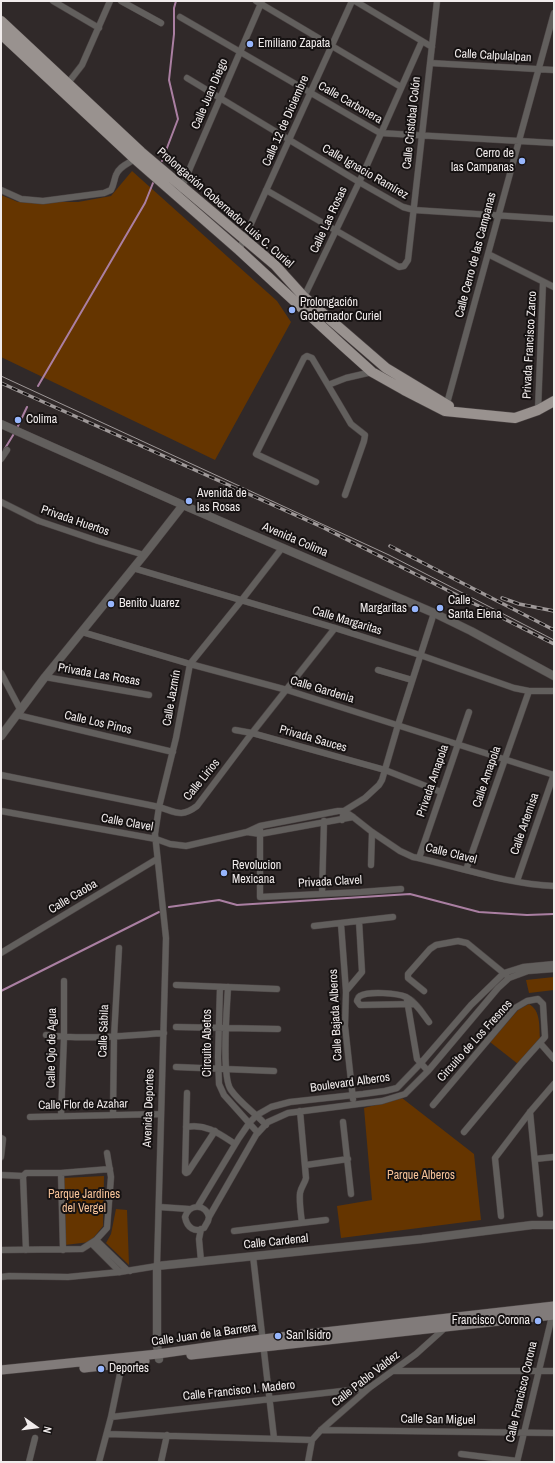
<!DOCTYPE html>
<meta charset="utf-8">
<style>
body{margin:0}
#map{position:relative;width:555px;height:1463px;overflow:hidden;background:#302929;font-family:"Archivo Narrow",sans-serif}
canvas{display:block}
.frame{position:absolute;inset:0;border:2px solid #f1ecec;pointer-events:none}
.north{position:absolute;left:16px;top:1407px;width:40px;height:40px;-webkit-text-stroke:3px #161212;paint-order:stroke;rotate:104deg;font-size:11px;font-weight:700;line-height:16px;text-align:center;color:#f1ecec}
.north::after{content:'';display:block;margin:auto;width:14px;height:18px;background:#f1ecec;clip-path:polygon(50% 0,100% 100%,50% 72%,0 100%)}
</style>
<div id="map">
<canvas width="555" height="1463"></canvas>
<div class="frame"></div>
<div class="north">N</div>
</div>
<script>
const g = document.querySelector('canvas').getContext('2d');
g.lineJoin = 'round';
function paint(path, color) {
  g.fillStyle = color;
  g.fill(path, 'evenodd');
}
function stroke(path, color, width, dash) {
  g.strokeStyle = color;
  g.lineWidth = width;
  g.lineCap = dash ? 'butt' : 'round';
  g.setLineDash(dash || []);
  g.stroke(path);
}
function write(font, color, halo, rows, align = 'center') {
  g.font = font + ' "Archivo Narrow",sans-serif';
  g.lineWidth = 4;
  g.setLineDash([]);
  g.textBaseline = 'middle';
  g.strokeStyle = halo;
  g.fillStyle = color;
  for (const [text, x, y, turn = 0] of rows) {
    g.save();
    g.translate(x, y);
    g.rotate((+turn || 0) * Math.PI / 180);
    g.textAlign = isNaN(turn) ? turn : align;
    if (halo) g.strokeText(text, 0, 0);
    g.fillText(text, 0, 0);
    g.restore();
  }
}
paint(new Path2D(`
 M132,171L277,301L291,322L215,460L1,357V195L18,202H78L111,196Z
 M554,977V990L529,993L526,980Z
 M529,1004C541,1011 539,1026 540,1038L518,1064L490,1042L518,1010Z
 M402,1098L474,1154L481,1220L341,1238L337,1206L372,1200L364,1108Z
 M104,1176L103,1226L90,1242L65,1245L63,1178Z
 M116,1209L127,1210L129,1265L106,1243L111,1234Z`), '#653500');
stroke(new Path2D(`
 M162,161L178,119L169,80L174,34V8L176,1
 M38,386L145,203L153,183
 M17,428L27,407
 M4,450L15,432
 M169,907L219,900L237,905L410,894L479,912L527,915L554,914
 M1,991L159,912`), '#aa7fa2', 2);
const minor = new Path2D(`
 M53,1L99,28
 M121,1L161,23
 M256,1L401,87
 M355,1L432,47
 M180,17L380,133L554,143
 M430,63L554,70
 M187,78L359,182L403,207L414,210L554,219
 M68,83L82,65L110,1
 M181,189L262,1
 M1,190L21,199L43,201L104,193L111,190C114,185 114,180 116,175C119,166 130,163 136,158
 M266,190L399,267L404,266L408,260L437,1
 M239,250L352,1
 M488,254L554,287
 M304,297L363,174L422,41
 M328,385L346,378L372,372
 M446,407L554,13
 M538,410L543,282
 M1,459L7,450
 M316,482L256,454L304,358L307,356L312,358L351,424L365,435L364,441L345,495
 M1,502L39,521L98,541L144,555
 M133,568L335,628L420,655L514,688L529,691H554
 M82,632L190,664L287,690L554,775
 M378,670L412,680
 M1,673L21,711
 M45,677L149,695
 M17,715L173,752
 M235,730L252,733L385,770L441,792
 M1,775L159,807C176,812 181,818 197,806L252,733L335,628
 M1,811L156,839L170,844L186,846L247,832L260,826L338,811H344L353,817L372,832L400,851L413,857C460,867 506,884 554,886
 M342,820L344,811L365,798L379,785L382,780L398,725L434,613
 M260,826V897L361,892L401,889
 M247,832L260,834L353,817
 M419,858L469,712
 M371,865L372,832
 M466,870L529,691
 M517,881L554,774
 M322,894L324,821
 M341,924L346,991L345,1026L353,1099
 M314,926L393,917
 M1,953L157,859
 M176,985L277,989
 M220,987L218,1057L219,1084L224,1095L258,1133
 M228,987C227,1007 221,1077 231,1090C240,1103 255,1113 266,1125
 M346,991L362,972L359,921
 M424,991L408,978V974L430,949L436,945L458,941L467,943L506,975
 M407,1000L417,1059L428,1071
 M414,1004L360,1005L357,1001C358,998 358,997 360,996C368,991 398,993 406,997C416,1002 423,1014 429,1022
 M176,1027L278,1029
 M46,1035C85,1040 125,1036 164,1033
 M540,1043L554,1059
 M176,1067L274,1071
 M187,1093L185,1172L186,1173L188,1172L215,1131
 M433,1105L515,1008L527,1001L538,999L543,1004L545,1037L520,1065L464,1132
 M300,1111L306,1178C305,1183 301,1187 300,1193C299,1202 301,1214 302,1223
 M530,1112L540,1214
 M113,1115L114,1037L119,948
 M61,1116L64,1037V981
 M30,1117L161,1114
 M343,1122L351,1194
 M186,1127C206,1123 220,1134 235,1144
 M1,1138L3,1139L1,1157
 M535,1159L554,1157
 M306,1165L348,1159
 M61,1173L63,1250
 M1,1175L23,1176L26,1173H61L110,1169
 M23,1176L26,1250
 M198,1206L239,1138L250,1122L257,1115L271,1107L290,1102L363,1094L385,1091L397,1088L420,1064L471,1005L504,973L523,967L554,964
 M159,1207L189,1209
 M501,1216L495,1158L530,1112L554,1084
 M209,1217C205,1203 189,1204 185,1217C187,1228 195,1233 204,1228L208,1221L209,1217L256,1135L268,1122L288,1113L382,1101L405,1094L428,1071L498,988L509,978L528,971L554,969
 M234,1231L326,1220
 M96,1240L127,1270L130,1271
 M92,1244L120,1272
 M1,1250L82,1249L96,1240L107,1228L111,1177L107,1153
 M253,1256L274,1438
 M201,1261L199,1239L201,1229
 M1,1277L9,1276L68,1277L120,1272L157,1266L166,938L155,834L159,807L176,738L190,664L241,601L282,548
 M394,1371H554
 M111,1417L369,1388
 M321,1430L554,1433
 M107,1434L312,1440
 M461,1454L517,1461
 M29,1462L35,1438
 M99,1462L111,1417L122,1364
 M161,1462L167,1435
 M308,1462L312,1440L321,1430L369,1388L416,1354L446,1327
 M517,1462L553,1312`);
const tertiary = new Path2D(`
 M1,424L183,505L434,613L471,631L554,676
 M1,736L45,677L144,555L183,505
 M159,1359L157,1345V1266L422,1239L532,1225H554`);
const secondary = new Path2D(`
 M191,1355L554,1315
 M84,1368L145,1361
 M1,1370L158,1354L263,1339L554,1306`);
const primary = new Path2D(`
 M1,21L141,152L275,265L304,297L386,368L449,406
 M1,34L135,159L239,250L342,345L372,372L404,390L445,411L515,418L538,410L554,401`);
stroke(minor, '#4b4444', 7);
stroke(tertiary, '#4b4444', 9);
stroke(secondary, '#4b4444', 10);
stroke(primary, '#4b4444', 11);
stroke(minor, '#625f5d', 6);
stroke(tertiary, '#625f5d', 8);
stroke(secondary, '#817b7a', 9);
stroke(primary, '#99928f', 10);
stroke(new Path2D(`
 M1,376L389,555L554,640`), '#9e9898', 1);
const rail = new Path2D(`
 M1,383L322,527L554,644
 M390,546L554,630
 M502,598L519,604L554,611`);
stroke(rail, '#9e9898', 3.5);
stroke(rail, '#161212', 2, [6]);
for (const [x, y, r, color] of [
 [250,44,4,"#97b6fd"],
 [522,161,4,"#97b6fd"],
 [292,310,4,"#97b6fd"],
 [18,420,4,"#97b6fd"],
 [189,501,4,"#97b6fd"],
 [111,604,4,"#97b6fd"],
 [440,608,4,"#97b6fd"],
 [415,609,4,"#97b6fd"],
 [224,873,4,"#97b6fd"],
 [538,1321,4,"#97b6fd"],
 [278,1336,4,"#97b6fd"],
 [101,1369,4,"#97b6fd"]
]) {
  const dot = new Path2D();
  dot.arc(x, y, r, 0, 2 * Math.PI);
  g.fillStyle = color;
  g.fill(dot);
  stroke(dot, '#161212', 1.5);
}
write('12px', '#f1ecec', '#161212', [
 ["Emiliano Zapata",258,44],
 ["Cerro de",514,154,"right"],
 ["las Campanas",514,168,"right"],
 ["Prolongación",300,303],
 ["Gobernador Curiel",300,317],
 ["Colima",26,420],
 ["Avenida de",197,494],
 ["las Rosas",197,508],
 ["Calle",448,601],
 ["Santa Elena",448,615],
 ["Benito Juarez",119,604],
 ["Margaritas",407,609,"right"],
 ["Revolucion",232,866],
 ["Mexicana",232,880],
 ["Francisco Corona",530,1321,"right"],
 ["San Isidro",286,1336],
 ["Deportes",109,1369]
], 'left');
write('12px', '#f1ecec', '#161212', [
 ["Calle Calpulalpan",493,56,3],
 ["Calle Juan Diego",210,94,-67],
 ["Calle Carbonera",350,103,30],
 ["Calle 12 de Diciembre",286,121,-66],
 ["Calle Cristóbal Colón",412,123,-84],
 ["Calle Ignacio Ramírez",365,172,30],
 ["Prolongación Gobernador Luis C. Curiel",225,208,41],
 ["Calle Las Rosas",329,220,-65],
 ["Calle Cerro de las Campanas",476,255,-75],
 ["Privada Francisco Zarco",530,345,-87],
 ["Privada Huertos",75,521,19],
 ["Avenida Colima",295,540,23],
 ["Calle Margaritas",347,621,17],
 ["Privada Las Rosas",99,675,10],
 ["Calle Gardenia",322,690,17],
 ["Calle Jazmín",172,698,-80],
 ["Calle Los Pinos",98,723,13],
 ["Privada Sauces",313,739,16],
 ["Calle Amapola",487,777,-71],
 ["Calle Lirios",202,780,-51],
 ["Privada Amapola",433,781,-71],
 ["Calle Clavel",127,823,10],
 ["Calle Artemisa",525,824,-71],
 ["Calle Clavel",451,854,14],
 ["Privada Clavel",330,882,-3],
 ["Calle Caoba",73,897,-31],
 ["Calle Bajada Alberos",336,1015,-93],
 ["Calle Sábila",104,1031,-88],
 ["Circuito de Los Fresnos",475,1041,-48],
 ["Circuito Abetos",208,1043,-90],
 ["Calle Ojo de Agua",52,1048,-89],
 ["Boulevard Alberos",350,1083,-8],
 ["Calle Flor de Azahar",83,1105,-1],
 ["Avenida Deportes",149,1108,-88],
 ["Calle Cardenal",276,1242,-6],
 ["Calle Juan de la Barrera",204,1335,-8],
 ["Calle Pablo Valdez",366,1379,-38],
 ["Calle Francisco I. Madero",239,1391,-6],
 ["Calle Francisco Corona",522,1392,-77],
 ["Calle San Miguel",438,1420,1]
]);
write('12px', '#f6c298', '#161212', [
 ["Parque Alberos",421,1176],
 ["Parque Jardines",84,1195],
 ["del Vergel",84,1209]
]);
</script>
